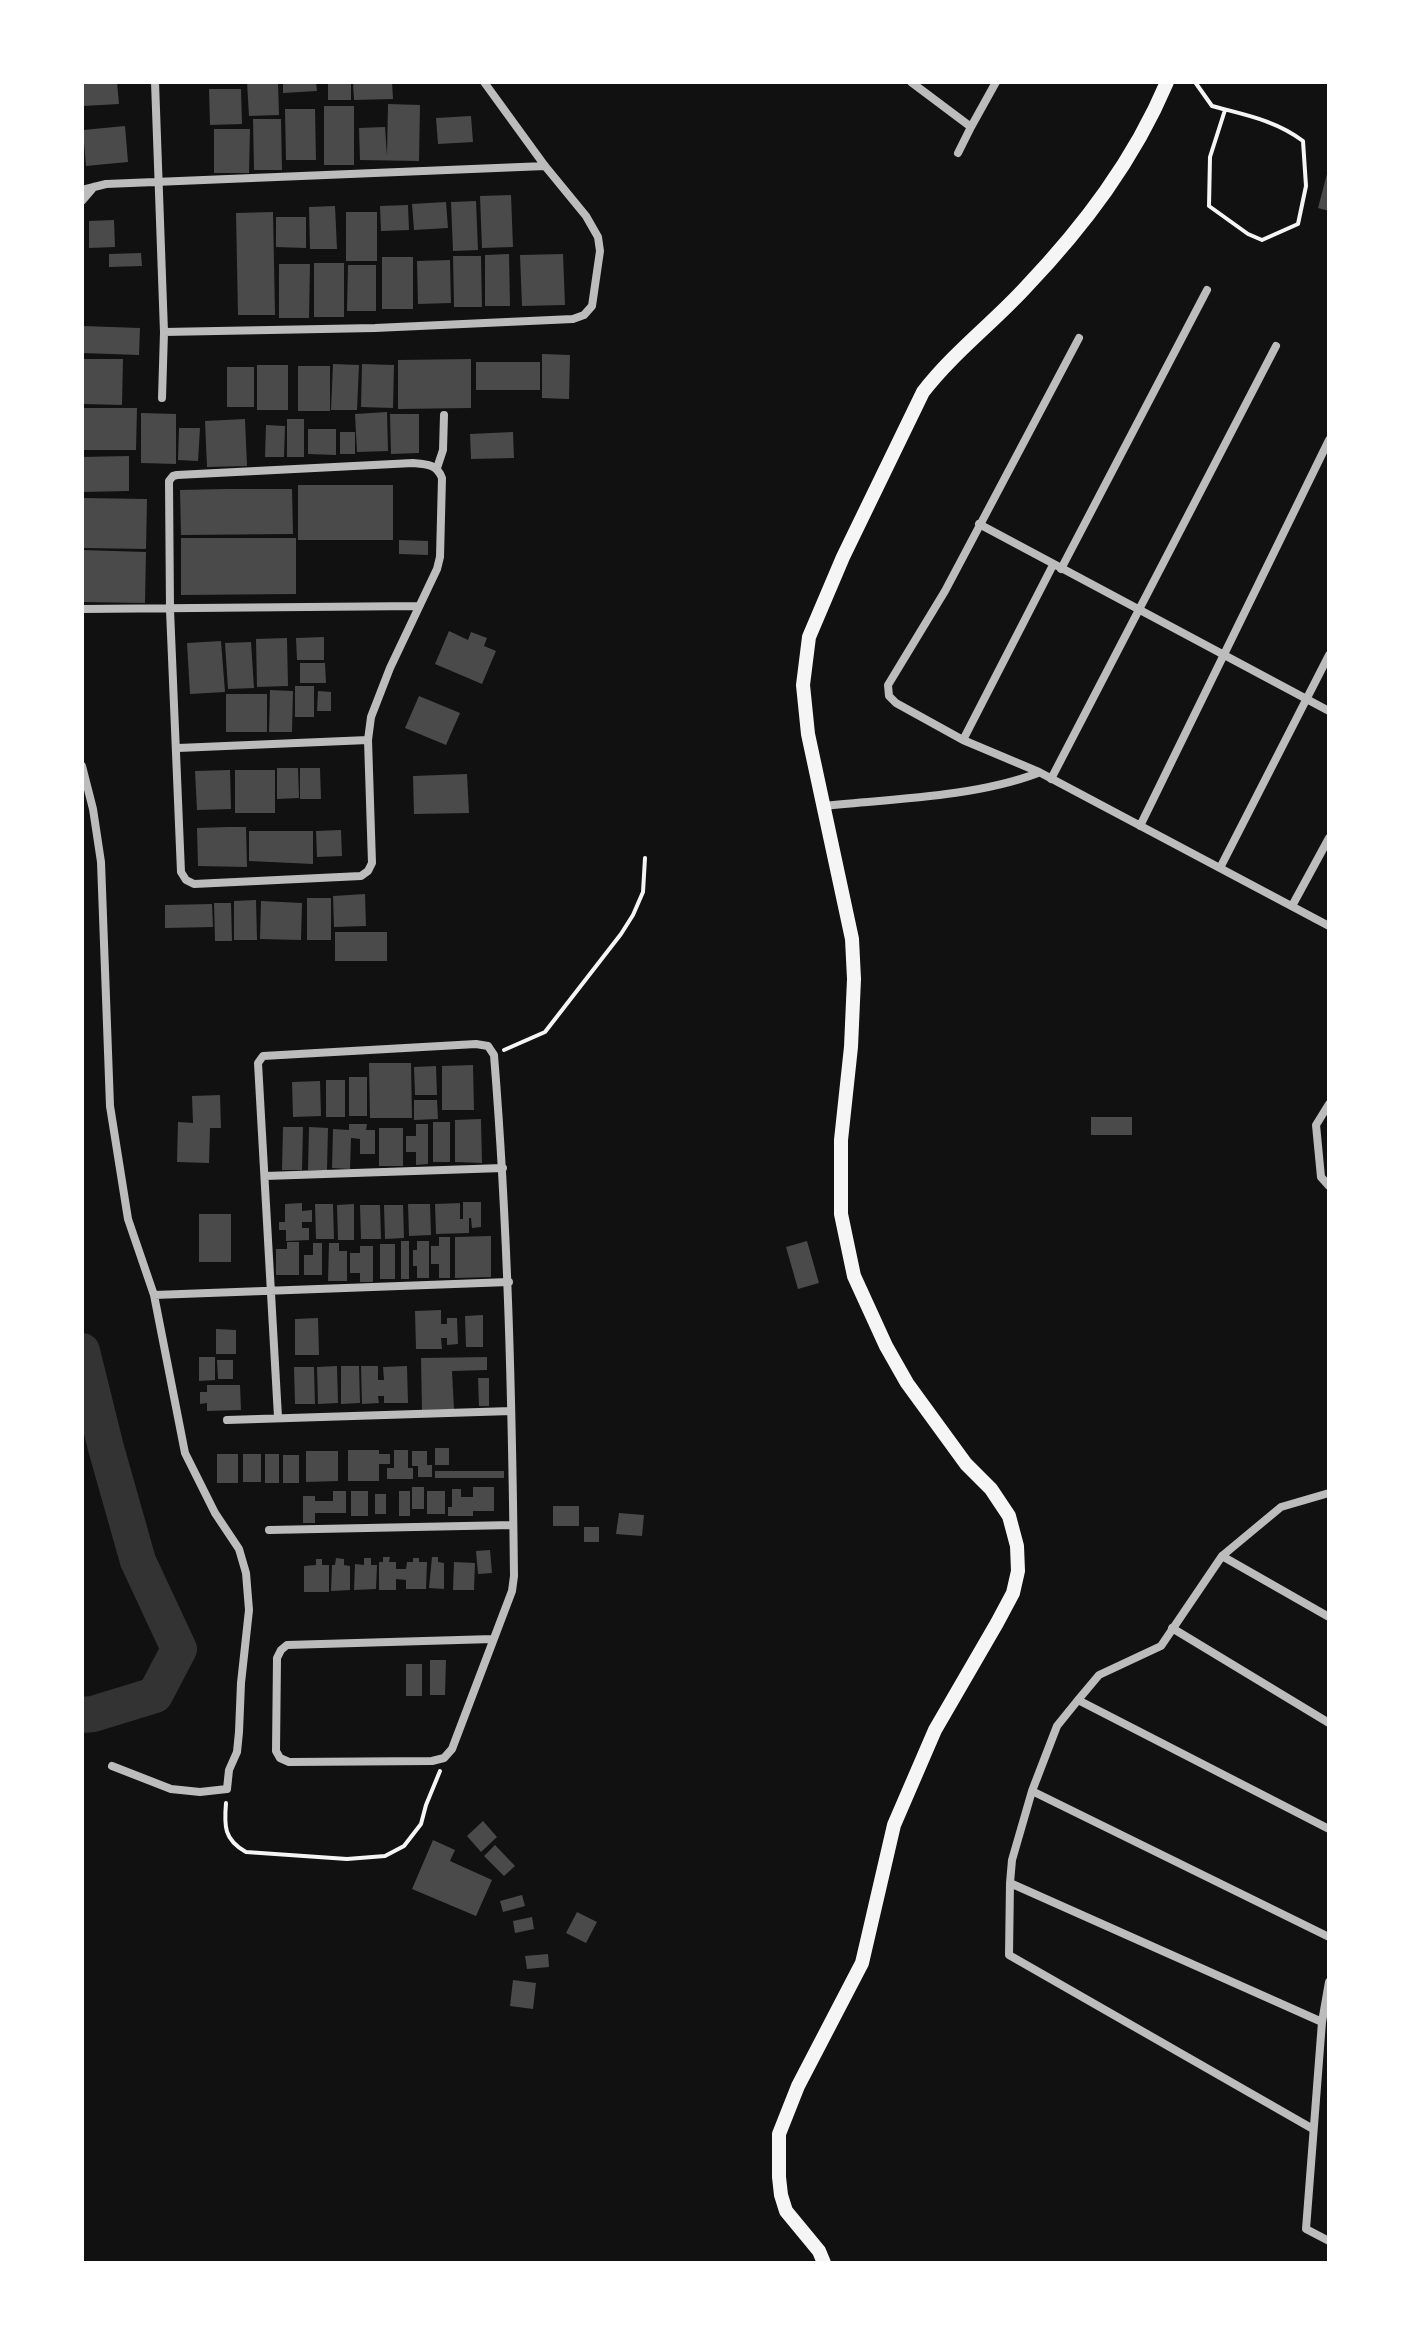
<!DOCTYPE html>
<style>
body{margin:0}
#map{position:relative;width:1411px;height:2345px;overflow:hidden;background:#111;font-family:"DejaVu Sans",sans-serif}
canvas{display:block}
.frame{position:absolute;inset:0;border:84px solid #fff;pointer-events:none}
</style>
<div id="map">
<canvas width="1411" height="2345"></canvas>
<div class="frame"></div>
</div>
<script>
const g = document.querySelector('canvas').getContext('2d');
g.lineJoin = 'round';
function stroke(path, color, width, dash) {
  g.strokeStyle = color;
  g.lineWidth = width;
  g.lineCap = dash ? 'butt' : 'round';
  g.setLineDash(dash || []);
  g.stroke(path);
}
function paint(path, color) {
  g.fillStyle = color;
  g.fill(path, 'evenodd');
}
stroke(new Path2D(`
 M82,1351L106,1448L138,1561L179,1649L155,1695L93,1714L82,1715`), '#333', 36);
paint(new Path2D(`
 M82,82H117L119,104L82,106Z
 M247,82H278L279,115L249,116Z
 M283,82H316L317,91L283,93Z
 M328,82H351V100H328Z
 M353,82H392L393,99L354,100Z
 M209,89H241L242,124L210,125Z
 M388,104L420,105L419,161L360,160L359,128L385,127L387,156Z
 M324,106H354V165H324Z
 M285,109H315L316,160H286Z
 M471,116L473,142L438,144L436,118Z
 M253,119H281L282,170H254Z
 M125,126L128,162L86,166L83,130Z
 M214,129H250L249,173H214Z
 M1328,170H1329V211L1318,208Z
 M511,195L513,247L482,248L480,196Z
 M476,201L478,250L453,251L451,202Z
 M446,202L448,228L414,230L412,204Z
 M408,205L409,230L381,231L380,206Z
 M335,206L337,249H310L309,207Z
 M273,212L275,315H238L236,213Z
 M346,212H377V261H346Z
 M276,217H306V248L276,247Z
 M114,220L115,247L89,248V221Z
 M141,253L142,266L109,267V254Z
 M509,254L510,306H485V255Z
 M563,254L565,305L522,306L520,255Z
 M453,256H481L482,307H454Z
 M382,257H413V309H382Z
 M450,260L451,303L418,304L417,261Z
 M314,263H344V317H314Z
 M279,264H310L309,318H279Z
 M348,265H376V311H347Z
 M82,326L140,328L139,355L82,353Z
 M542,354L570,355L569,399L542,398Z
 M82,359H123L122,405L82,404Z
 M471,359V408L398,409V360Z
 M476,362H540V390H476Z
 M333,364L359,365L357,410H331Z
 M362,364L394,365L393,408L361,407Z
 M257,365H288V410H257Z
 M298,366H330V411H298Z
 M227,367H254V407H227Z
 M84,408H137L136,450H84Z
 M387,412L388,451L357,452L355,414Z
 M141,413L176,414V464L141,463Z
 M390,414H419V453L391,454Z
 M245,419L247,466L207,467L205,421Z
 M287,419H304V457H287Z
 M266,425L285,426L284,457H265Z
 M179,428H200L198,461L178,460Z
 M308,429H336V455L308,454Z
 M340,432H355V454H340Z
 M513,432L514,458L471,459L470,434Z
 M129,456V491L82,492V457Z
 M298,485H393V540H298Z
 M225,489H292L293,534L181,535L180,490Z
 M82,498L147,499L146,549L82,548Z
 M181,538H296V594L181,595Z
 M399,540L428,541V555L399,554Z
 M82,550L146,552L145,603L82,602Z
 M449,631L468,640L471,632L487,638L484,646L496,651L482,684L435,664Z
 M324,637V660H297L296,638Z
 M287,638L288,686L257,687L256,639Z
 M221,641L225,692L190,694L187,643Z
 M251,642L254,688L228,689L225,643Z
 M300,663H325L326,683H300Z
 M295,686H314V717H295Z
 M270,690L293,691L292,732H269Z
 M318,691L331,692V711H317Z
 M226,694H267V732H226Z
 M419,696L460,713L446,745L405,728Z
 M277,768H298L299,798L277,799Z
 M300,768H320L321,799H300Z
 M230,770L231,809L197,810L195,771Z
 M235,770H275V813H235Z
 M467,774L469,813L414,814L413,776Z
 M228,827H246L247,867L198,866L197,828Z
 M341,830L342,856L317,857L316,831Z
 M249,831H313V864L249,861Z
 M365,894L366,926L334,927L333,896Z
 M307,898H331V940H307Z
 M256,900L257,940H234V901Z
 M261,901L302,903L301,940L260,939Z
 M214,903H231L232,941H215Z
 M212,904L213,927L165,928V905Z
 M335,932H387V961H335Z
 M369,1063H411L412,1118H370Z
 M473,1065L474,1110H442V1066Z
 M436,1066L437,1095H415L414,1067Z
 M349,1077H367V1116H349Z
 M326,1080H345V1117H326Z
 M320,1081L321,1116L293,1117L292,1082Z
 M220,1095L221,1128H210L209,1163L177,1162L178,1122L193,1123L192,1096Z
 M414,1100H437L438,1119L414,1120Z
 M1091,1117H1132V1135H1091Z
 M481,1119L482,1163L455,1162V1120Z
 M433,1122H450V1162H433Z
 M349,1124H367L366,1130H375V1154H360V1139L351,1138L350,1169L332,1168L333,1129L349,1130Z
 M416,1124H428V1164L416,1165V1152H406V1136H416Z
 M283,1127H303L302,1170H282Z
 M309,1127L328,1128L327,1170H308Z
 M379,1128H403V1166H379Z
 M463,1202H481V1227L472,1228L471,1218H469V1233L436,1234L435,1204L460,1203V1219H463Z
 M302,1203V1211L312,1210V1222H302V1228H309V1240L286,1241V1230H279V1222H285V1204Z
 M315,1204H333L334,1239H316Z
 M354,1204V1240H338L337,1205Z
 M408,1204H430L431,1235L409,1236Z
 M360,1205H380L381,1239H361Z
 M384,1205H403L404,1238L385,1239Z
 M199,1214H231V1262H199Z
 M491,1236V1277L455,1278V1237Z
 M439,1237H450V1278H439V1264H431V1246H439Z
 M401,1241H409V1279H401Z
 M417,1241H429V1278H417V1266H413V1250H417Z
 M807,1241L819,1283L798,1289L786,1247Z
 M287,1242H299V1275H276V1249H287Z
 M313,1243H322V1275H304V1255H313Z
 M329,1243H339V1251H347V1281H328Z
 M380,1244H395V1279H380Z
 M360,1246H373V1282H360V1273H350V1253H360Z
 M441,1310V1324H447V1318H457L458,1344L447,1345V1338H441L442,1349H416L415,1311Z
 M483,1315V1347H466L465,1316Z
 M318,1318L319,1355H295V1319Z
 M216,1329L236,1330V1354H216Z
 M199,1357H215V1380L199,1381Z
 M487,1357V1370L452,1371L454,1409L422,1410L421,1358Z
 M217,1360H233V1379H218Z
 M337,1366L338,1403L318,1404L317,1367Z
 M341,1366H359L360,1403L341,1404Z
 M361,1366H378V1380H384L383,1367L407,1366L408,1403H384V1396H378L379,1403L362,1404Z
 M294,1367H314L315,1404H295Z
 M478,1378H489V1406H479Z
 M207,1385H240L241,1410L207,1411V1403L200,1404V1392H207Z
 M435,1448H449V1465H435Z
 M348,1450H379V1454H390V1464H379V1481H348Z
 M394,1450H408V1468H413V1479H387V1468H394Z
 M306,1451H338V1481L306,1482Z
 M412,1451H427V1465H432V1477H418V1466H412Z
 M217,1454H238V1483H217Z
 M243,1454H261V1482H243Z
 M265,1454H279V1483H265Z
 M283,1455H299V1483H283Z
 M435,1471H504V1478H435Z
 M412,1487H424V1509H412Z
 M473,1487H494V1511H473V1516H448V1507H452V1489H461V1497H473Z
 M333,1491H346V1513H315V1523H303V1496H315V1501H333Z
 M351,1491H368V1516H351Z
 M399,1491H410V1516H399Z
 M427,1491H445V1514H427Z
 M375,1494H386V1514H375Z
 M553,1506H579V1526H553Z
 M619,1513L644,1515L642,1536L616,1534Z
 M584,1527H599V1542H584Z
 M490,1550L492,1573L478,1574L476,1551Z
 M383,1557H390L389,1562H396V1569H406L407,1562H413V1558H419V1562H427L426,1589H406V1580L396,1579V1590H379V1562H383Z
 M432,1557H438V1562L444,1563V1589L429,1588Z
 M336,1558L344,1559V1565L350,1566V1590L331,1591L332,1565H335Z
 M364,1558H371V1565H377L376,1589L354,1590L355,1564L364,1565Z
 M316,1559H322V1565H329V1592H304V1566L316,1565Z
 M454,1562L475,1563L474,1590H453Z
 M430,1660H446L445,1695H430Z
 M406,1664H422V1696H406Z
 M483,1821L497,1837L481,1852L467,1836Z
 M433,1840L455,1850L450,1861L492,1880L476,1916L412,1889Z
 M495,1845L515,1866L504,1876L484,1856Z
 M522,1895L525,1906L503,1912L500,1901Z
 M577,1912L597,1922L586,1943L566,1933Z
 M532,1917L534,1929L515,1933L513,1921Z
 M548,1954L549,1967L527,1969L525,1956Z
 M513,1980L536,1983L533,2009L510,2006Z`), '#4a4a4a');
stroke(new Path2D(`
 M1195,82L1212,106C1245,115 1275,120 1303,141L1306,186L1298,224L1262,240L1248,234L1209,206L1210,157L1225,110
 M504,1050L545,1032L621,934L633,915L643,892L645,858
 M226,1803C224,1826 224,1840 246,1852L347,1859L385,1856L404,1846L421,1824L426,1805L440,1771`), '#f5f5f5', 4);
stroke(new Path2D(`
 M155,82L164,332L162,398
 M911,82L971,127L958,153
 M971,127L996,82
 M82,190L106,184L545,166
 M82,201L94,187
 M164,332L375,328L573,319L584,315L592,306L600,251L598,237L586,216L545,166L484,82
 M1079,338L945,591L888,685L889,696L896,703L963,740L1039,772L1329,926
 M413,463C426,464 437,464 442,478L440,557L437,569L390,668L371,717L368,740L372,863L368,871L361,876L194,884L186,880L181,872L170,610L169,481L173,476L177,475Z
 M437,468L443,450L444,415
 M979,524L1329,711
 M1061,569L1207,290
 M82,609L419,606
 M963,740L1053,565
 M178,748L368,740
 M82,766L93,809L101,862L110,1106L128,1219L154,1295L509,1282
 M1051,779L1276,346
 M823,806C891,799 975,797 1038,773
 M1140,826L1329,440
 M1220,868L1329,655
 M1292,906L1329,838
 M1329,1104L1316,1125L1321,1177L1329,1186
 M265,1176L503,1168
 M278,1417L258,1063L263,1056L476,1044L488,1046L494,1055C508,1228 512,1401 514,1576L512,1591L452,1749L444,1758L432,1761L289,1762L280,1758L276,1751L277,1658L281,1650L287,1645L493,1639
 M227,1420L511,1411
 M1329,1493L1281,1507L1222,1556L1161,1646L1099,1675L1078,1700L1057,1726L1032,1791L1012,1860L1010,1883L1322,2022L1329,1982
 M269,1530L513,1525
 M1222,1556L1329,1617
 M1172,1628L1329,1723
 M1078,1700L1329,1829
 M112,1766L171,1789L200,1792L227,1789L229,1770L237,1752L239,1732L241,1683L249,1610L246,1573L239,1549L215,1513L185,1453L154,1295
 M1032,1791L1329,1937
 M1010,1883L1009,1955L1313,2129
 M1322,2022L1306,2229L1329,2241`), '#bcbcbc', 8);
stroke(new Path2D(`
 M824,2263L819,2251L786,2211L781,2195L779,2177V2134L798,2086L862,1963L894,1825L935,1730L997,1623L1013,1593L1018,1571L1017,1546L1009,1516L991,1489L966,1464L907,1383L886,1346L854,1276L841,1214V1140L851,1047L854,979L852,939L808,734L803,685L809,637L843,557L923,392C953,353 993,323 1026,287C1084,226 1134,160 1167,82`), '#f5f5f5', 14);
</script>
